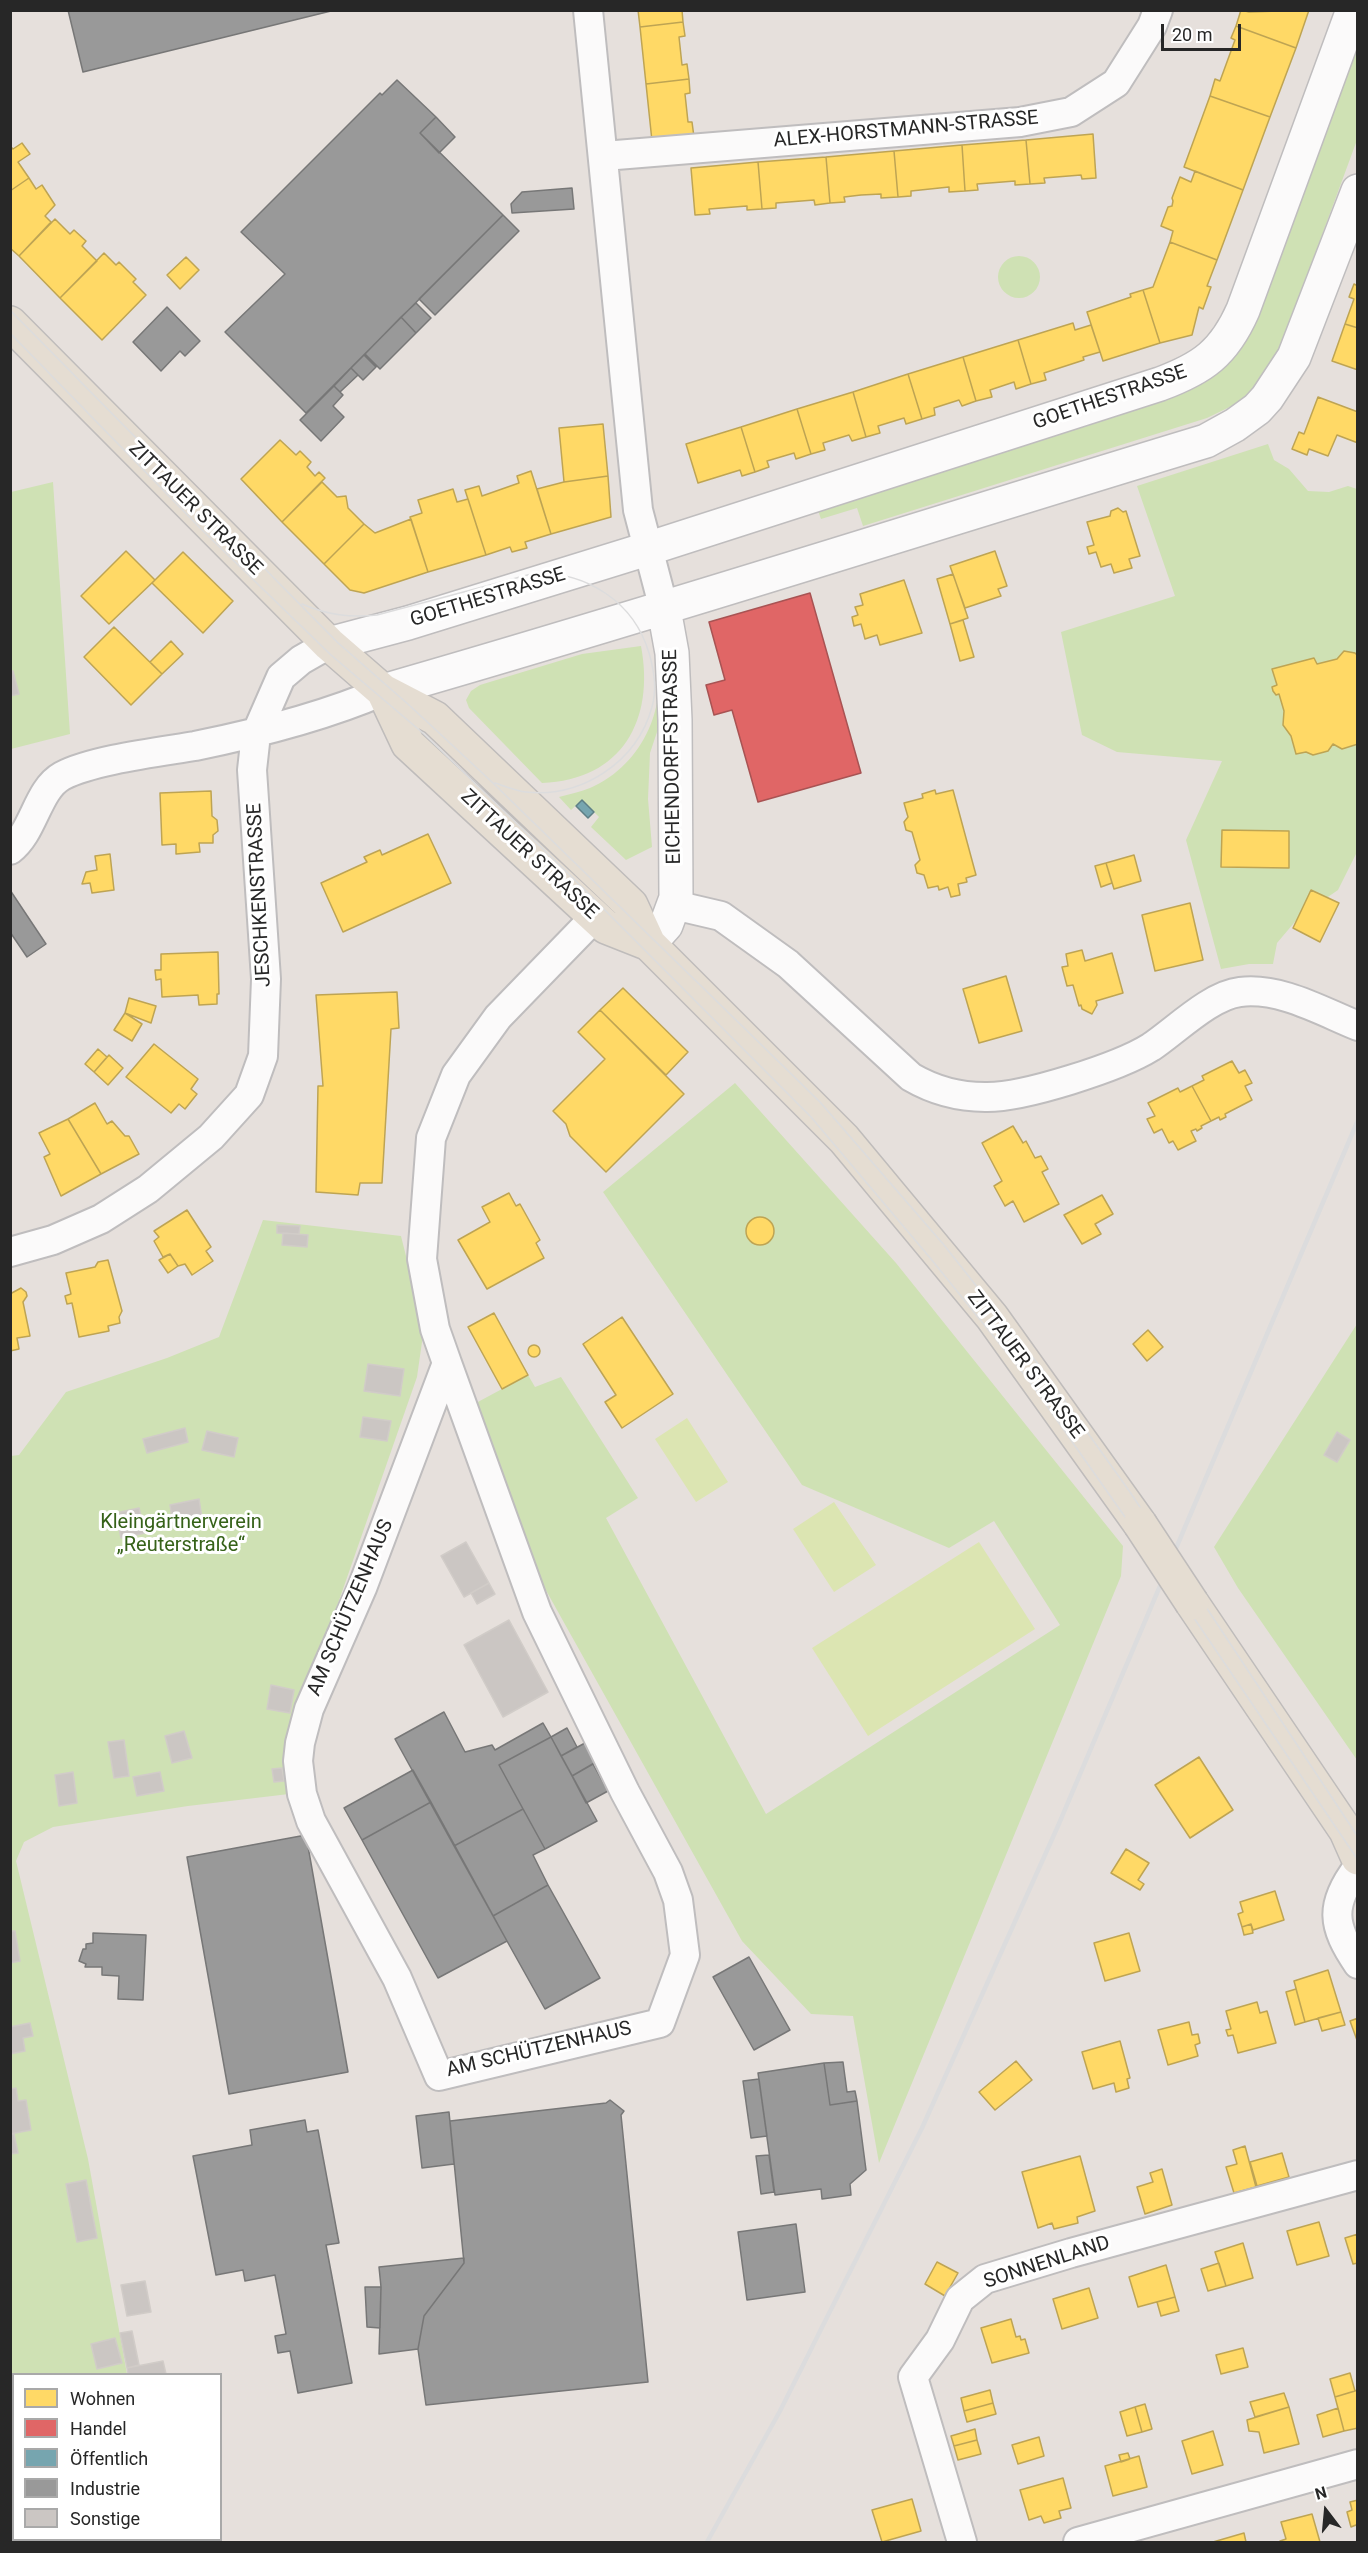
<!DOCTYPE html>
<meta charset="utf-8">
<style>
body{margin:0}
#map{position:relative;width:1368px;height:2553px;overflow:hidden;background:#e6e0dc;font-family:Roboto,sans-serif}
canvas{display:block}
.frame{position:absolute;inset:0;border:12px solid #272727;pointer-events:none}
.legend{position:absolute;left:12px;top:2373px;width:210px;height:168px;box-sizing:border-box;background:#fff;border:2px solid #a9a9a9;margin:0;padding:8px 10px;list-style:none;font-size:18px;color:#272727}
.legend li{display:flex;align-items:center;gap:12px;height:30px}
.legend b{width:30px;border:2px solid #a9a9a9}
.north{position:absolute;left:1296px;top:2481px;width:60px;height:60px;-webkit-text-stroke:4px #fff;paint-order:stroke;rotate:344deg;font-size:16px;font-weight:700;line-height:24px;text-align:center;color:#272727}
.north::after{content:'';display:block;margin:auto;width:21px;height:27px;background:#272727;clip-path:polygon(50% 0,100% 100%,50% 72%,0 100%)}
.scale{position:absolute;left:1161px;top:24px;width:80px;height:27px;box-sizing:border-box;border:3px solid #272727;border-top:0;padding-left:8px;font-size:18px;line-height:21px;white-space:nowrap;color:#272727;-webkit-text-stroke:4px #fff;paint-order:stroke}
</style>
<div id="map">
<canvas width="1368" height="2553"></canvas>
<div class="frame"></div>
<ul class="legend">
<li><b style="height:16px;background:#ffd966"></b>Wohnen</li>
<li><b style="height:16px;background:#e06666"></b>Handel</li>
<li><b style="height:16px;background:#76a5af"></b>Öffentlich</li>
<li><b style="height:16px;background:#999"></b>Industrie</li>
<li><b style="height:16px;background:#cbc6c3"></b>Sonstige</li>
</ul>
<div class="north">N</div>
<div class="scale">20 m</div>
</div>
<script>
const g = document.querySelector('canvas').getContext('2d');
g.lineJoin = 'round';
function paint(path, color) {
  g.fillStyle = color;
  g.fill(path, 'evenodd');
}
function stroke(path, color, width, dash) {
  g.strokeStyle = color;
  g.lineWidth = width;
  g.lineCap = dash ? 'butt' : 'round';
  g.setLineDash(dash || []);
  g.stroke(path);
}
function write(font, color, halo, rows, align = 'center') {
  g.font = font + ' Roboto,sans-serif';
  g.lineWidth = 6;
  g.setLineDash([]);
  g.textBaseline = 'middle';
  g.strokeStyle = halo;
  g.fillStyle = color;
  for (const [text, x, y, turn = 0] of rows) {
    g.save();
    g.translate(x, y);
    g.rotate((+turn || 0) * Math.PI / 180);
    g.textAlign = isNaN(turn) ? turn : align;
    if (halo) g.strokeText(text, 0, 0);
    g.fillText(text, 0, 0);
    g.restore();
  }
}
paint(new Path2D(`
 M1357,19V140L1279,352L1255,387L1242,401L1207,418L863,526L857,508L821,519L815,502L1217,371Z
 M998 277a21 21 0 1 1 42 0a21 21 0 1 1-42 0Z
 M1268,444L1274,460L1289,469L1308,491L1329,492L1348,486L1357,489V852L1338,890L1299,917L1277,943L1273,964H1249L1221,969L1186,840L1222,761L1117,752L1082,735L1061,632L1175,596L1137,486Z
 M53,482L70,734L11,749V492Z
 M662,645L661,708L658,729L650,753L648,799L652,847L626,860L591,827L599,817L582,800L571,810L559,797C569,794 580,792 590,788C644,765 672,701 653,646Z
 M641,646C655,720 622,780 542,783L469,708L466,700L471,691L480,685L582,654Z
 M735,1083L896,1263L1123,1546L1121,1576L879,2163L853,2016L811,2014L742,1941L543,1585L476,1403L528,1375L535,1387L561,1377L638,1498L606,1518L766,1814L1060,1625L994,1521L949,1548L802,1485L603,1192Z
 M263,1220L401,1236L424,1328L417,1377L298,1718L289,1794L188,1806L53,1827L24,1842L16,1861L88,2159L127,2374H14V2540H158L159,2542H11V1456L19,1455L66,1392L167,1358L219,1337Z
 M1357,1324V1760L1238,1588L1214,1547Z`), '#cfe1b4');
paint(new Path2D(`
 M687,1418L728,1482L696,1502L655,1439Z
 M834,1502L876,1565L834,1592L793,1529Z
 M979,1542L1035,1629L868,1736L812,1648Z`), '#dce5b2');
const homes = new Path2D(`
 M638,10H682L683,22L640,27Z
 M1241,10L1249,12L1309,10L1296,48L1236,26Z
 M683,22L685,36L679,37L682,65L687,64L689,79L646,84L640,27Z
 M1236,26L1296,48L1270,117L1210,96L1215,79L1220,81L1235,40L1231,38Z
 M689,79L690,93L685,94L688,122H692L694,137L652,141L646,84Z
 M1210,96L1270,117L1243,190L1184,167Z
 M1093,134L1096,178L1082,179L1081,175L1044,178L1045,183L1030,184L1026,140Z
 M1026,140L1030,184L1015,185V181L977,184L978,190L965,191L962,145Z
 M22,143L30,154L18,162L29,178L10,191V146L13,149Z
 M962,145L965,191L949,192V187L911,191V196L898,197L894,151Z
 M894,151L898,197L881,198V194L861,195L844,197L845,202L830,203L826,157Z
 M826,157L830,203L815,205L814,200L776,203V208L762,209L758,162Z
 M758,162L762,209L747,210V206L709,209L710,214L695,215L691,168Z
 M1195,171L1243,190L1217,260L1170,242L1173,231L1161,226L1168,207L1172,206L1173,201L1172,198L1180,177L1191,182Z
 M29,178L36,189L42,185L55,205L45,216L51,222L19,256L10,248V191Z
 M55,219L70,234L74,230L86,241L82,246L97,261L60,298L19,256Z
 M1170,242L1217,260L1207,286L1211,287L1203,309L1199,307L1192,335L1160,343L1143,290L1153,287Z
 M104,253L116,265L119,262L136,279L133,282L146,295L102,340L60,298Z
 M186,257L199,270L180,289L167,275Z
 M1354,284L1358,286V328L1345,324L1354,299L1349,297Z
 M1143,290L1160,343L1103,361L1087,312L1131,297L1130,294Z
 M1073,323L1075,330L1091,325L1100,352L1083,357L1084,360L1044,373L1046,380L1031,384L1018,340Z
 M1345,324L1358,328V370L1332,361Z
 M1018,340L1031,384L1016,389L1014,382L990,390L992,397L976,401L963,357Z
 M963,357L976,401L962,406L959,400L934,408L935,415L922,419L908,374Z
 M908,374L922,419L906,424L904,418L878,426L880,433L866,437L853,392Z
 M853,392L866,437L852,441L849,435L823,443L825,450L811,454L797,409Z
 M1318,397L1358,412V443L1337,435L1328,456L1309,449L1307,455L1292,449L1299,432L1304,434Z
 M797,409L811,454L796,459L794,453L767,461L769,467L755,472L741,427Z
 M603,424L608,476L564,482L559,428Z
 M741,427L755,472L742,476L740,470L698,483L686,444Z
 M280,440L296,455L300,451L311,462L307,467L315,476L319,472L325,478L282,522L241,479Z
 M531,471L551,534L525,542L527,548L512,552L510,547L486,555L465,490L479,486L482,496L519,483L517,476Z
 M608,476L611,517L551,534L537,489L564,482Z
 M322,482L337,497L346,496L348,508L364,524L324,564L282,522Z
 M453,489L457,502L468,499L486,555L428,572L410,517L422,513L418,500Z
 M1118,508L1123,512L1126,511L1140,556L1129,559L1132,568L1114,573L1111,564L1101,567L1096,552L1089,554L1087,547L1094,545L1087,522L1110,516L1111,511Z
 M411,519L428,572L364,593L350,590L324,564L364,524L375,533Z
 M126,551L155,580L109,624L81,596Z
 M995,551L1007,586L998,589L1001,596L965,608L950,566Z
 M183,552L233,601L203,633L152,583Z
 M953,574L968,618L950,624L937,579Z
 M904,580L922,633L880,645L877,635L865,639L861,624L854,626L852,617L858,615L855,607L863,605L860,594Z
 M963,620L974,657L960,661L950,624Z
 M114,627L162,674L131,705L84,657Z
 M171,641L183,654L162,674L150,662Z
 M1344,651L1355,653L1358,656V744L1342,749L1333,744L1328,751L1313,755L1306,752L1296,754L1291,736L1283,725L1284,711L1279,694L1276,695L1273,691L1272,687L1277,685L1272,669L1314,658L1317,664L1337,659Z
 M935,790L936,794L953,790L976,875L966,878L967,882L958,884L960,895L951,897L948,887L939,890L938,886L928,888L924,875L917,873L915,865L920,860L912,832L906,830L904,822L908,817L904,803L923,798L922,794Z
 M211,791L212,816L217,820L218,831L213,835V843H199L200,852L176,854V844L162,845L160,793Z
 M1222,830L1289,831V868L1221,867Z
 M428,834L451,883L343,932L321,883L367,862L364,857L380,850L382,855Z
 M110,854L114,890L92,893L90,883L82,884L86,872L97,870L95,856Z
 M1134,855L1141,881L1114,889L1106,863Z
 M1106,863L1112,883L1101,887L1095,866Z
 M1311,890L1339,903L1320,942L1293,928Z
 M1190,903L1203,960L1155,971L1142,915Z
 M1082,950L1085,961L1112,953L1123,993L1096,1001L1097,1005L1092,1014L1082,1009L1081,1005L1079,1006L1073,985L1067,986L1062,967L1068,966L1066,954Z
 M218,952L219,994H217V1004L199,1005L198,995L162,997L161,979L156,980L155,970H161V954Z
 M1006,976L1022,1031L979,1043L963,989Z
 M623,988L688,1052L666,1075L600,1010Z
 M397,992L399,1028L391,1029L382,1183H360L358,1195L316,1192L318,1086H323L316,995Z
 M129,998L156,1006L151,1023L125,1013Z
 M600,1010L684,1094L606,1172L570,1136L566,1124L553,1111L605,1059L578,1032Z
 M125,1013L142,1024L132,1041L114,1030Z
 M154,1044L198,1079L191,1089L197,1094L185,1109L179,1104L171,1113L126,1077Z
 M98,1049L107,1057L94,1072L85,1064Z
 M109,1055L123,1068L108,1085L94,1072Z
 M1232,1061L1239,1073L1245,1070L1252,1083L1245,1086L1252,1100L1225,1114L1226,1117L1220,1120L1219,1117L1211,1121L1192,1086L1204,1080L1202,1076Z
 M1192,1086L1211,1121L1201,1126L1202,1128L1197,1131L1196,1129L1191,1131L1196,1141L1178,1150L1173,1141L1169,1143L1162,1129L1154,1133L1147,1119L1155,1116L1148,1103L1178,1088L1180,1092Z
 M95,1103L107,1124L112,1121L125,1136H129L139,1154L101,1174L68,1119Z
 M68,1119L101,1174L61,1196L44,1157L50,1154L39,1133Z
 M1013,1126L1023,1143L1026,1141L1035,1158L1041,1156L1048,1169L1042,1172L1059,1204L1024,1222L1013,1201L1005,1206L994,1186L1002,1181L982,1143Z
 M509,1193L516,1206L520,1204L540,1240L536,1243L544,1258L487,1289L458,1240L490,1222L482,1207Z
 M1102,1195L1113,1214L1095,1224L1101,1234L1082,1244L1064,1215Z
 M187,1210L211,1247L206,1251L213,1261L192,1275L185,1264L178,1266L170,1254L163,1257L154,1241L159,1237L154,1231Z
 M746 1231a14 14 0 1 1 28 0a14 14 0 1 1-28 0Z
 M170,1254L178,1266L168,1273L159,1260Z
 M108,1260L122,1311L119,1317L120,1323L108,1326L109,1331L79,1337L72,1303L67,1304L65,1296L71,1294L66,1273L95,1267L98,1262Z
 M21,1288L26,1292L27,1296L23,1302L30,1336L17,1338L19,1349L10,1351V1294Z
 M494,1313L528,1375L502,1389L468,1327Z
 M622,1317L673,1394L622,1428L605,1402L616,1395L583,1344Z
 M1148,1330L1163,1347L1147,1361L1133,1344Z
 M528 1351a6 6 0 1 1 12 0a6 6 0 1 1-12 0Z
 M1199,1757L1233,1810L1190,1838L1155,1785Z
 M1126,1849L1149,1863L1138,1880L1144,1884L1140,1890L1111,1873Z
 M1275,1891L1284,1920L1253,1930L1251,1924L1242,1927L1238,1914L1243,1912L1240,1902Z
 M1251,1924L1253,1933L1244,1935L1242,1927Z
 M1129,1933L1140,1971L1105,1981L1094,1943Z
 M1328,1970L1341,2012L1305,2022L1294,1981Z
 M1296,1989L1305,2022L1295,2025L1286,1992Z
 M1257,2002L1260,2013L1267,2011L1276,2043L1238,2053L1233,2035L1228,2036L1226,2030L1231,2029L1226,2011Z
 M1341,2012L1345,2025L1322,2031L1318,2018Z
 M1358,2018V2043L1350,2021Z
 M1189,2022L1192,2035L1198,2034L1200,2043L1195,2045L1198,2056L1168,2065L1158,2030Z
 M1120,2041L1130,2078L1127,2079L1129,2088L1116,2092L1114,2083L1093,2089L1082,2052Z
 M1016,2061L1032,2080L995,2110L979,2092Z
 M1245,2146L1256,2187L1234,2193L1226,2167L1237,2164L1233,2150Z
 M1282,2153L1289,2177L1257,2186L1250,2162Z
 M1080,2156L1095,2211L1077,2217L1078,2223L1054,2229L1052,2223L1038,2228L1022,2172Z
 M1162,2169L1172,2205L1145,2214L1137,2187L1153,2182L1150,2173Z
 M1319,2222L1329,2256L1297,2265L1287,2231Z
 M1358,2234V2263L1353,2264L1345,2238Z
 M1243,2243L1253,2278L1226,2286L1215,2252Z
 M937,2262L958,2273L945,2296L925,2284Z
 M1219,2263L1226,2286L1208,2291L1201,2269Z
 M1166,2265L1175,2297L1138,2307L1129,2277Z
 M1089,2288L1098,2318L1062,2329L1053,2299Z
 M1175,2297L1179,2311L1161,2316L1157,2302Z
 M1011,2319L1016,2337L1020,2336L1021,2340L1025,2339L1029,2353L992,2363L981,2328Z
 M1243,2348L1248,2367L1221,2374L1216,2355Z
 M1350,2373L1355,2391L1335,2397L1330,2379Z
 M990,2390L993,2403L964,2411L961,2398Z
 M1358,2390V2428L1344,2431L1335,2397Z
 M1284,2393L1289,2407L1255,2417L1250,2402Z
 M993,2403L996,2414L967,2422L964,2411Z
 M1145,2404L1152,2429L1142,2432L1135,2407Z
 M1135,2407L1142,2432L1127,2436L1120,2412Z
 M1289,2407L1299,2444L1264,2453L1259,2432L1249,2431L1247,2420Z
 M1338,2408L1344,2431L1323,2437L1317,2415Z
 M975,2429L977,2440L954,2446L951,2436Z
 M1213,2431L1223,2465L1192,2474L1182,2441Z
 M1039,2437L1044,2456L1018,2464L1012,2445Z
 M977,2440L981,2454L958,2460L954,2446Z
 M1128,2453L1130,2459L1121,2462L1119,2455Z
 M1139,2456L1147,2487L1113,2496L1105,2466Z
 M1063,2478L1071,2508L1059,2511L1061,2518L1044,2523L1041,2516L1029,2520L1020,2490Z
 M912,2499L921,2531L882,2542L872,2510Z
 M1358,2500V2529L1356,2525L1351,2527L1347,2512L1352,2510L1350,2502Z
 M1312,2514L1320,2542H1280V2541L1286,2539L1281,2522Z
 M1244,2533L1246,2542H1213Z`);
paint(homes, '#ffd966');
stroke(homes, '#bea453', 1.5);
const shops = new Path2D(`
 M810,593L861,773L758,802L732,710L714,715L706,685L725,680L709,622Z`);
paint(shops, '#e06666');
stroke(shops, '#a85353', 1.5);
const public = new Path2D(`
 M582,800L594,812L588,818L576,806Z`);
paint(public, '#76a5af');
stroke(public, '#5e7f86', 1.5);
const industry = new Path2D(`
 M68,10H335L83,72Z
 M397,80L436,117L420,133L503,215L306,413L225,332L285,274L241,232L380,93L382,95Z
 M436,117L455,137L439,153L420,133Z
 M572,188L574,209L512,213L511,204L522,192Z
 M503,215L519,231L435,315L419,299Z
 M416,303L431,318L416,333L401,317Z
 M167,307L200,341L185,356L180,351L161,371L133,342Z
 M401,317L416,333L380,369L365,354Z
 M364,355L376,367L363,380L351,368Z
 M351,368L358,375L340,392L334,386Z
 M334,386L343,395L333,406L344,417L321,441L300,420Z
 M10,890L46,944L27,957L10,932Z
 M444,1712L465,1752L492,1745L495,1750L543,1723L551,1737L499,1765L523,1809L454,1846L395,1739Z
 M567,1728L577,1747L561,1756L551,1737Z
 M551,1737L597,1821L545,1849L499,1765Z
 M585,1743L596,1762L572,1776L561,1756Z
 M593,1764L608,1791L586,1803L572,1776Z
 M413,1770L431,1802L362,1840L344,1808Z
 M431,1802L507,1941L438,1978L362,1840Z
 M523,1809L545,1849L533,1855L548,1885L493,1916L454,1846Z
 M306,1835L348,2072L229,2094L187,1857Z
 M548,1885L600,1978L545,2009L493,1916Z
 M93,1933L146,1935L143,2000L118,1999L119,1976L102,1975V1967H85L86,1964L79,1961L83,1949H86V1944L93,1943Z
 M749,1957L790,2030L754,2050L713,1977Z
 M843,2062L847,2092L855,2091L857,2101L830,2105L824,2063Z
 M824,2063L830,2105L857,2101L866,2170L850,2184L851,2195L822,2199L821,2189L775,2195L758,2073Z
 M759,2079L767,2136L751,2138L743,2081Z
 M610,2100L624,2111L621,2115L648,2382L426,2405L418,2349L424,2316L464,2263L450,2121L606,2103Z
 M449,2112L454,2164L422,2168L416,2116Z
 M305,2120L307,2132L318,2130L339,2243L326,2245L352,2383L298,2393L290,2351L278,2353L275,2336L286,2334L275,2275L245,2281L243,2270L216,2275L193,2156L252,2145L250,2130Z
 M769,2155L774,2192L761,2194L756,2156Z
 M796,2224L805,2292L747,2300L738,2232Z
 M464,2258V2263L424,2316L418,2349L379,2354L381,2287L379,2267Z
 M365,2287H381L380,2328L367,2327Z`);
paint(industry, '#999');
stroke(industry, '#777', 1.5);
const building = new Path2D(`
 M10,671H13L19,694L10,696Z
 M277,1225L300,1226L299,1234L277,1233Z
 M283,1233L308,1235L307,1247L282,1245Z
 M368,1364L404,1369L400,1396L364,1391Z
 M363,1417L391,1421L387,1441L360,1437Z
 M185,1428L188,1442L147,1453L143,1439Z
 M207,1431L238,1438L234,1457L202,1450Z
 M1337,1432L1350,1440L1337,1462L1324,1455Z
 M199,1499L202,1518L173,1524L170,1505Z
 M139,1508L145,1533L121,1538L116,1513Z
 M466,1542L489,1583L464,1597L441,1556Z
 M489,1583L495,1594L477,1604L471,1593Z
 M509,1620L548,1692L503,1717L464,1645Z
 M271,1685L294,1690L290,1713L267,1709Z
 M184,1731L192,1758L172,1763L165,1736Z
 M124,1740L129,1776L114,1778L108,1742Z
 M282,1768L284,1781L274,1782L272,1769Z
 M73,1772L77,1803L59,1806L55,1775Z
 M160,1772L164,1791L137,1796L133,1777Z
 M10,1931H15L20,1961L10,1963Z
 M30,2023L33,2036L23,2038L25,2051L10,2054V2027Z
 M16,2088L18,2101L26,2100L31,2130L10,2134V2089Z
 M10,2134H14L18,2153L10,2154Z
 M86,2180L97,2238L77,2242L66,2184Z
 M145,2281L151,2312L127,2316L121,2285Z
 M132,2331L139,2365L127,2368L120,2333Z
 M115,2338L122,2363L97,2369L91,2344Z
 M163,2361L166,2374H128L127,2368Z`);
paint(building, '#cbc6c3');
stroke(building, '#d1ccc8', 1.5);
const street = new Path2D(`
 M588,10L638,510L664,609
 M604,156L1020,122L1071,112L1116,83L1152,26L1158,10
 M10,850C34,832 37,790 62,776C92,760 159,752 195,746C259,733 323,717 383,691
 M674,905L721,916L788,964L911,1077C935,1091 958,1097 985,1097C1023,1098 1119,1067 1151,1047C1175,1031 1211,995 1240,992C1280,987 1321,1011 1358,1026
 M10,1252L53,1240L101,1219L148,1189L211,1137L249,1095L263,1056L266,979L252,770L256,734L281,677L301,660L329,644
 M447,1363L537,1612L625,1792L668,1872L678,1900L685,1955L660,2023L439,2076L397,1978L311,1821L302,1794L298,1761L300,1743L309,1709L362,1588L447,1363L435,1329L422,1259L431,1138L456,1075L498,1017L595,917
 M1358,1867C1329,1905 1332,1926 1358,1964
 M962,2542L913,2377L940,2340L960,2299L985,2279L1071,2253L1358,2175
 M1078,2542L1358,2464`);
const secondary = new Path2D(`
 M329,644L408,623L647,549L1160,384C1203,368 1224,353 1243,310L1353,10
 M383,691C659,612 932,524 1206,441L1235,425L1257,409L1267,398L1294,357L1358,191
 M649,944L666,925L676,898L675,720L672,653L664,609`);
const primary = new Path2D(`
 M10,323L329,644L383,691L435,718L631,905L649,944
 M383,691L408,744L606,927L649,944L844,1139L992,1317L1140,1524
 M1192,1603L1346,1831L1358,1858`);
stroke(street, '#bfbdbe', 32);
stroke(secondary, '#bfbdbe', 36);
stroke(primary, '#bfbcbb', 36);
stroke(street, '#fbfafa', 28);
stroke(secondary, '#fbfafa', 33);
stroke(primary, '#e5ddd2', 33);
stroke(new Path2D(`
 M10,310L337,642L409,705L493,783L820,1102L944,1245L1042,1369L1130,1492L1358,1837
 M10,333L201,529L331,655L424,734L567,872L811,1117L931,1259L1028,1379L1137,1534L1358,1860
 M302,604C328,615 350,618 377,615L535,573C587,572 634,602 649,653C654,670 657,690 652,707C637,762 582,798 526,792C516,791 505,786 495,783`), '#dcdcdd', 1.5);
stroke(new Path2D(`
 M707,2542L780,2411L922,2128L1058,1826L1358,1120`), '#dcdcdd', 4.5);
const primaryBridge = new Path2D(`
 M1140,1524L1192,1603`);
stroke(primaryBridge, '#bfbcbb', 36, []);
stroke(primaryBridge, '#e5ddd2', 33);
write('20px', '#272727', '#fff', [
 ["ALEX-HORSTMANN-STRASSE",906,130,-5],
 ["GOETHESTRASSE",1110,398,-19],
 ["ZITTAUER STRASSE",195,509,45],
 ["GOETHESTRASSE",488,598,-17],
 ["EICHENDORFFSTRASSE",673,757,-91],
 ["ZITTAUER STRASSE",529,855,43],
 ["JESCHKENSTRASSE",260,895,-93],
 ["ZITTAUER STRASSE",1025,1365,53],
 ["AM SCHÜTZENHAUS",351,1608,-67],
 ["AM SCHÜTZENHAUS",539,2050,-13],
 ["SONNENLAND",1047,2263,-18]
]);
write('20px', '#366219', '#fff', [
 ["Kleingärtnerverein",181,1523],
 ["„Reuterstraße“",181,1546]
]);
</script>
